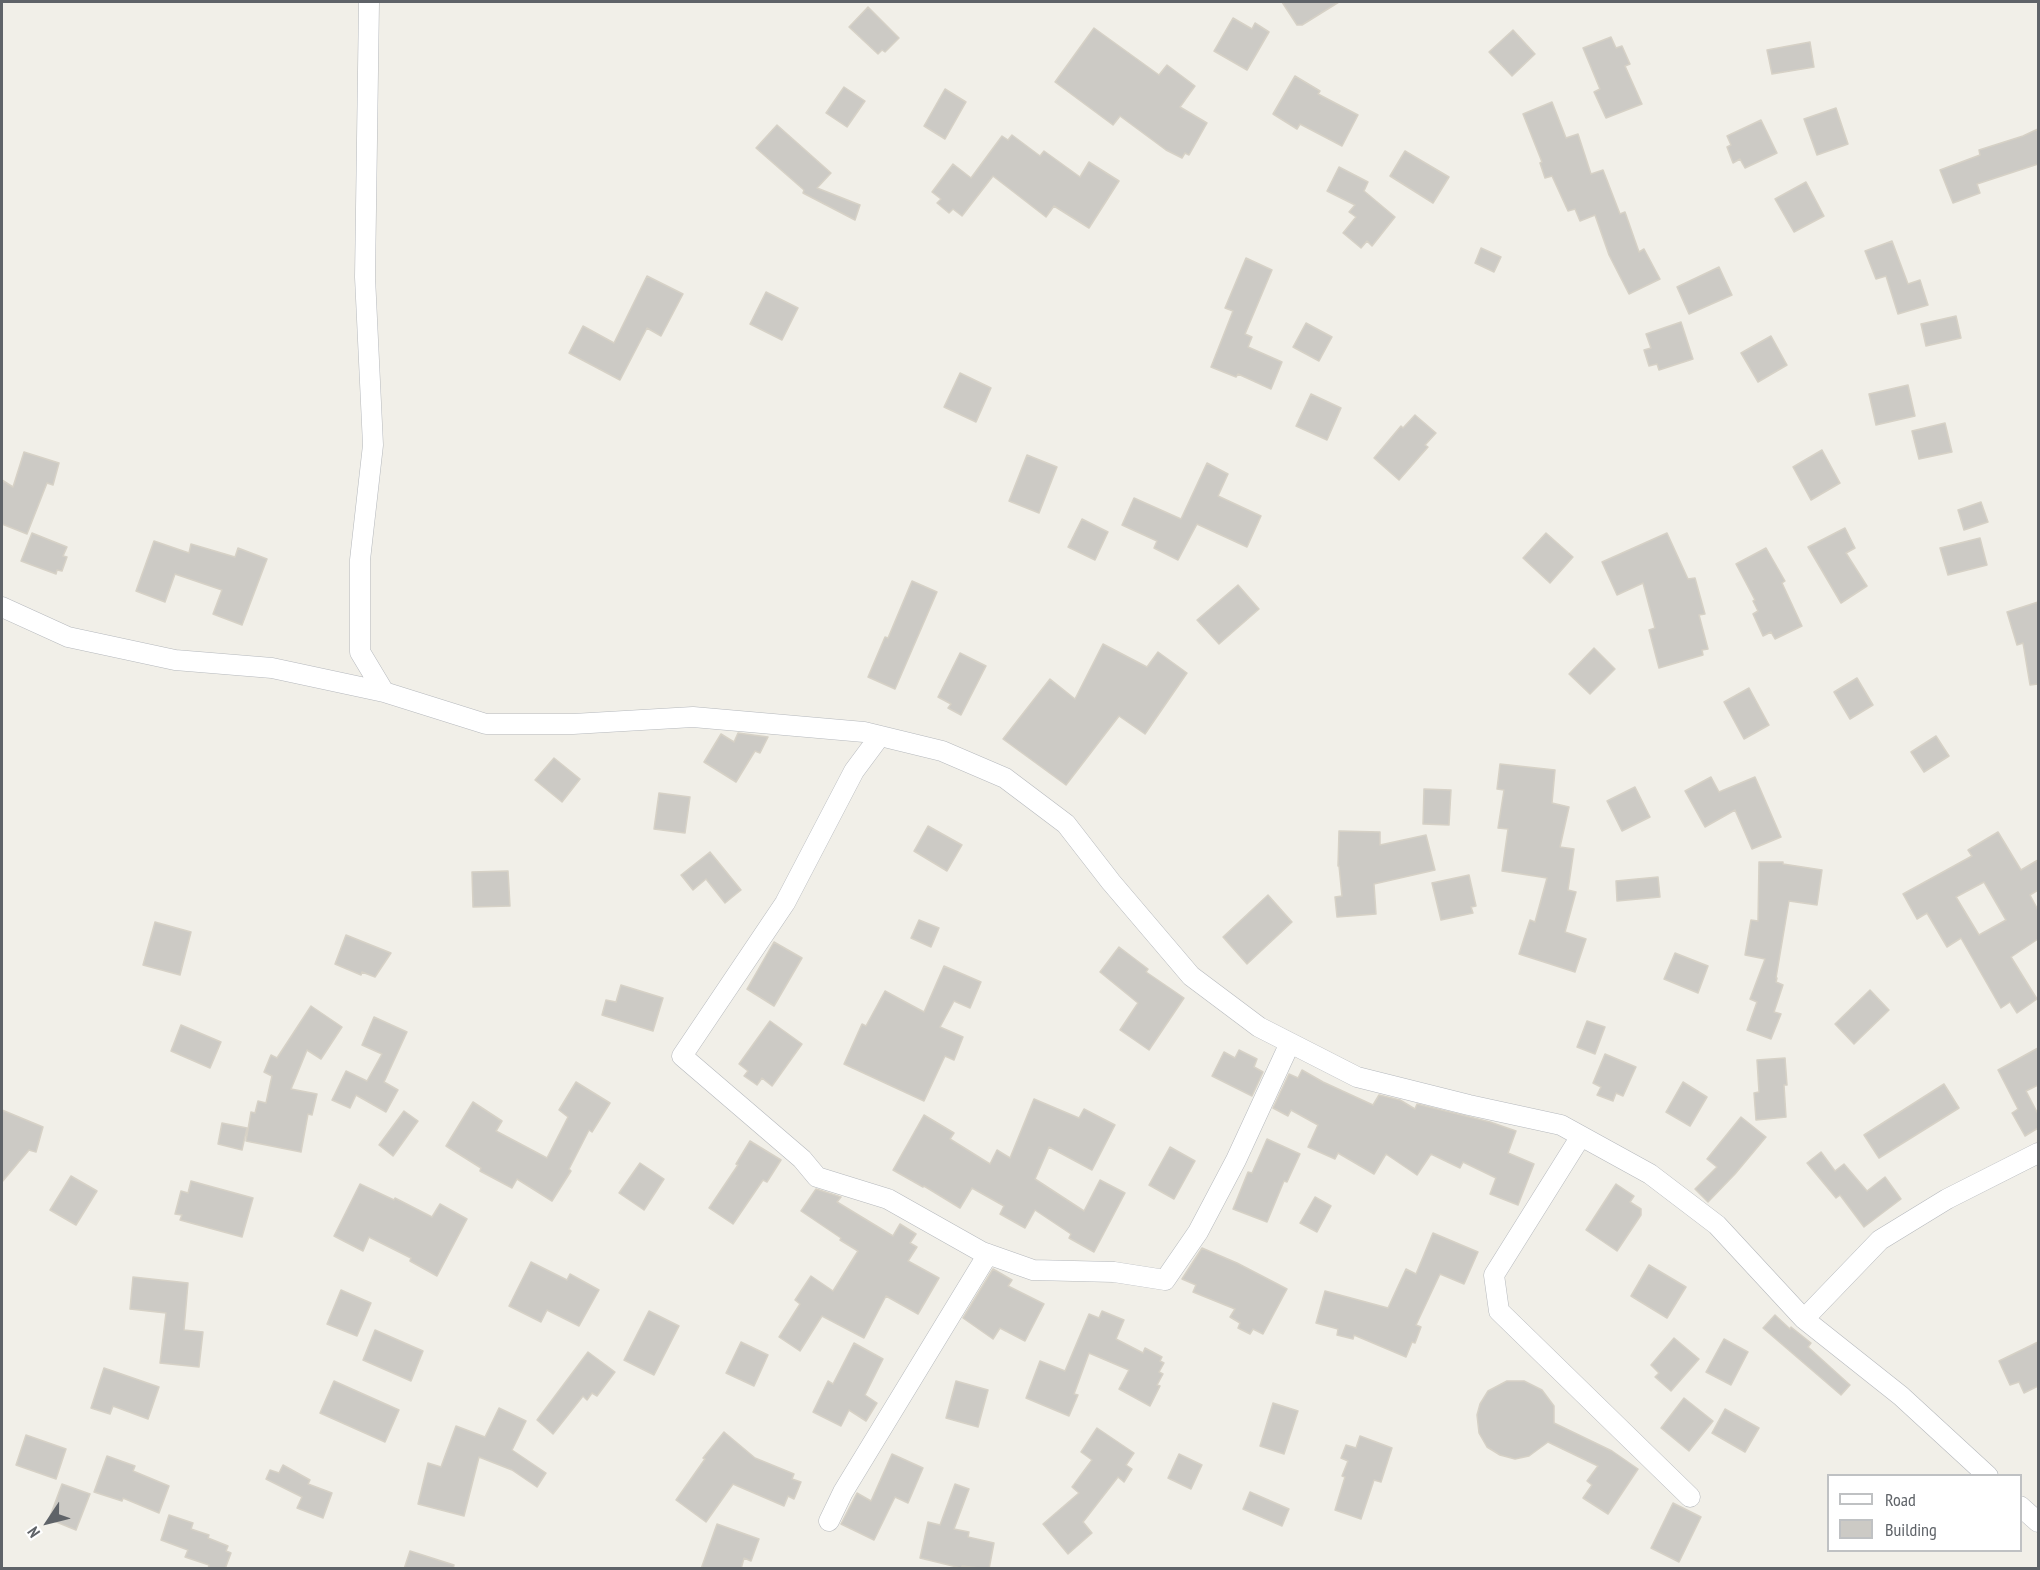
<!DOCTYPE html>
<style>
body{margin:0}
#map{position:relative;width:2040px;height:1570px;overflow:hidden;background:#f1efe8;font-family:"PT Sans Narrow",sans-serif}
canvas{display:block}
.frame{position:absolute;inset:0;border:3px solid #5f6368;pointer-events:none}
.legend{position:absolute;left:1827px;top:1474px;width:195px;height:78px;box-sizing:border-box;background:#fff;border:2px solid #bfc1c3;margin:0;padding:8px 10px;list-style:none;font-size:18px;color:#5f6368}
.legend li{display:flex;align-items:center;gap:12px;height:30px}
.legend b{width:30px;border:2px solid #bfc1c3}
.north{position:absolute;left:18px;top:1492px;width:60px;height:60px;-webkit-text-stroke:4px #fff;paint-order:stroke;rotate:235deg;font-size:16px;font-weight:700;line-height:24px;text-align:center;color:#5f6368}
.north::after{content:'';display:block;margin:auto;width:21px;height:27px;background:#5f6368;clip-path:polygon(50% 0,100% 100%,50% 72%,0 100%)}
</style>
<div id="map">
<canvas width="2040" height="1570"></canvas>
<div class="frame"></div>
<ul class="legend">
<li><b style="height:8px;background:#fff"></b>Road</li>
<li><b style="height:16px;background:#cccac5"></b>Building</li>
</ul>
<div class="north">N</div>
</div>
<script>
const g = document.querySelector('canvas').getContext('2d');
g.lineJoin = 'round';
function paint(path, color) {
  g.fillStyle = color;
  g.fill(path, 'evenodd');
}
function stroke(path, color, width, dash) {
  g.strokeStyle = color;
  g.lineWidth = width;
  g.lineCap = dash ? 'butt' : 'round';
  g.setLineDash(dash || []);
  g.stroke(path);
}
const building = new Path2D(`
 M1282,2H1339L1302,25H1297Z
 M868,7L899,38L885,52L882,50L878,54L849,27Z
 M1233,18L1252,29L1255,23L1269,32L1247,70L1214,51Z
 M1094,28L1159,75L1167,65L1195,86L1180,107L1207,123L1189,155L1185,153L1182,158L1166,150L1120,116L1113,125L1055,82Z
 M1513,30L1535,54L1512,76L1489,52Z
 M1611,37L1616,48L1622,46L1630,64L1625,66L1642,104L1606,118L1594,92L1600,89L1583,48Z
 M1810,42L1814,67L1772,74L1767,50Z
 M1295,76L1320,91L1318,94L1358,115L1342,146L1300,124L1297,129L1273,114Z
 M844,87L865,101L847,127L826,113Z
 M945,89L966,102L945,139L924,126Z
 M1552,102L1566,138L1578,134L1591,174L1603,170L1620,214L1625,212L1639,252L1644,249L1660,279L1629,294L1609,255L1595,215L1580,221L1575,209L1568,211L1552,176L1545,178L1540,163L1542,162L1523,114Z
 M1836,108L1848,144L1817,155L1804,119Z
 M1761,120L1777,153L1745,168L1740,159L1733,163L1727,147L1731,145L1727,136Z
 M777,125L831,173L817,188L860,205L855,220L803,193L804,190L756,148Z
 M2038,129V164L1977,184L1980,193L1953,203L1940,170L1980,155L1979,150L2023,136Z
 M1012,135L1040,156L1044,151L1080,177L1089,162L1119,181L1089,228L1054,206L1046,217L993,176L962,216L953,209L949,213L937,203L941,199L932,192L953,164L971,178L1002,136L1008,140Z
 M1405,151L1449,177L1433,203L1390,176Z
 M1339,167L1368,182L1364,191L1395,217L1372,246L1367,241L1361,248L1343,233L1356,217L1349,212L1355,205L1327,191Z
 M1806,182L1824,216L1794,232L1775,199Z
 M1892,241L1908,284L1920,280L1928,305L1898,314L1886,276L1876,279L1865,251Z
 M1481,248L1501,257L1494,272L1475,263Z
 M1246,258L1272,270L1245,334L1252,337L1248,347L1282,362L1271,389L1238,374L1236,377L1211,367L1233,311L1225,308Z
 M1719,267L1732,295L1689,314L1677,287Z
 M647,276L683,294L661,336L647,328L620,380L569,353L583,326L614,343Z
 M766,292L798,308L782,340L750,324Z
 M1956,316L1961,338L1926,346L1921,324Z
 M1681,322L1693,359L1659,370L1657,364L1649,366L1644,350L1651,348L1646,334Z
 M1306,323L1332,337L1319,361L1293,347Z
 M1771,336L1787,365L1758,382L1741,353Z
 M960,373L991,388L976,422L944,407Z
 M1908,385L1915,416L1876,425L1869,394Z
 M1311,394L1341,408L1327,440L1296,426Z
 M1415,415L1436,433L1425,445L1428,447L1399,480L1374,458L1401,426L1403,428Z
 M1945,423L1952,452L1919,459L1912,431Z
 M1822,450L1840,483L1811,500L1793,467Z
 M24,452L59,463L53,485L47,483L27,534L2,524V480L13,487Z
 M1027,455L1057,467L1039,513L1009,501Z
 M1207,463L1228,474L1218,496L1261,516L1247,547L1197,524L1178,560L1154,548L1157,541L1122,525L1134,498L1181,519Z
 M1981,502L1988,522L1964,530L1958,510Z
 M1082,519L1108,532L1095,560L1068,547Z
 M1845,528L1855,548L1846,553L1867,586L1841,603L1808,547Z
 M32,533L67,547L63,556L67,557L62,571L57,570L56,574L21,561Z
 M1546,533L1573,557L1550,583L1523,558Z
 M1667,533L1688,579L1695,578L1705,614L1699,615L1708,649L1702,650L1703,655L1659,668L1649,630L1655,628L1643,583L1617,595L1602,562Z
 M1980,538L1987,565L1948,575L1940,548Z
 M154,541L189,553L191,544L235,557L238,548L267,559L242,625L213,614L222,590L175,574L165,602L136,591Z
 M1766,548L1785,581L1782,583L1802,626L1775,639L1771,632L1763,636L1753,614L1758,611L1753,601L1755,600L1736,564Z
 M912,581L937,592L895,689L868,677L885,637L888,638Z
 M1238,585L1259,609L1219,644L1197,620Z
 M2038,602V684L2030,685L2023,643L2017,645L2007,612Z
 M1103,644L1147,667L1158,652L1187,673L1145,734L1119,716L1066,785L1003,739L1050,679L1075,699Z
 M1594,648L1615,669L1590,694L1569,674Z
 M960,653L986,666L961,715L948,708L951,704L938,697Z
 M1857,678L1873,705L1850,719L1834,692Z
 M1749,688L1769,725L1744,739L1724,702Z
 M738,733L768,737L760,753L755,751L736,782L704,762L721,734L734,742Z
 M1936,736L1949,756L1924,772L1911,752Z
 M554,758L580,779L562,802L535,780Z
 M1500,764L1555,770L1552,803L1569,807L1560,847L1574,849L1568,890L1576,892L1565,932L1586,939L1575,972L1519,954L1530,920L1535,922L1547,878L1502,871L1508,829L1498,828L1504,790L1497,789Z
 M1711,777L1719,792L1755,777L1781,837L1752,849L1735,810L1705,827L1685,791Z
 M1635,787L1650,817L1622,831L1607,801Z
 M1424,789L1451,790L1449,825L1423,824Z
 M659,793L690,797L685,833L654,829Z
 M928,826L962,845L947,871L914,851Z
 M1339,831L1380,832V845L1426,835L1435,870L1374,884L1376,914L1337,917L1335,897L1342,896L1339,866H1338Z
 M1998,832L2021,870L2038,860V890L2030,895L2038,910V939L2011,957L2037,999L2017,1013L2010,1002L2001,1008L1961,938L1947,947L1927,913L1917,919L1903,894L1972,856L1968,850ZM1984,882L2006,920L1979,935L1956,897Z
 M710,852L741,890L725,903L706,879L693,890L681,875Z
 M1759,862H1783V864L1822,870L1817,905L1789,901L1776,978H1777L1776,982L1783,985L1774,1012L1781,1014L1771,1039L1747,1030L1757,1002L1750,999L1765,959L1745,955L1751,920L1758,921Z
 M508,871L510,906L473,907L472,872Z
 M1469,875L1476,906L1471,907L1473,913L1441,920L1432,883Z
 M1658,877L1660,897L1617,901L1616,881Z
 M1268,895L1292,922L1247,964L1223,937Z
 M919,920L939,928L931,947L911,938Z
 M155,922L191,932L180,975L143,965Z
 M346,935L391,953L375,977L362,972L361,975L335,964Z
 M774,942L802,958L774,1006L747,989Z
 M1119,947L1148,969L1146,972L1184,998L1149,1050L1120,1030L1138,1003L1100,972Z
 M1675,953L1708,966L1698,993L1664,979Z
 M944,966L981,982L970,1008L954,1001L940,1027L963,1037L954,1060L945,1056L924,1101L844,1064L862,1024L866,1026L885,991L924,1012Z
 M621,985L663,998L653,1031L602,1015L606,1000L616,1002Z
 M1870,990L1889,1010L1854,1044L1835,1024Z
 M311,1006L342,1027L321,1059L307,1050L291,1089L317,1094L312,1115L308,1114L301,1152L246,1141L251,1112L255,1113L258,1101L266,1103L272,1076L264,1072L271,1055L277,1058Z
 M374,1017L407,1032L384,1082L398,1090L386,1112L356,1095L350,1108L332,1100L346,1071L367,1081L382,1054L362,1045Z
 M770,1021L802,1044L772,1086L762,1078L757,1085L744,1076L748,1071L739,1064Z
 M1587,1021L1605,1027L1595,1054L1577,1047Z
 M181,1025L221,1042L210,1068L171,1051Z
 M2038,1048V1085L2026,1091L2038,1114V1128L2025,1136L2012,1113L2018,1109L1998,1070Z
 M1239,1050L1257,1059L1254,1067L1263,1072L1252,1096L1212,1076L1224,1052L1235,1058Z
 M1605,1054L1636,1067L1623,1096L1616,1093L1613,1101L1597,1095L1601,1087L1593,1083Z
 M1785,1058L1787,1085H1784L1786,1117L1756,1120L1754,1093L1759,1092L1757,1060Z
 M1302,1070L1323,1082L1373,1105L1379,1095L1400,1100L1415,1109L1417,1104L1490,1122L1516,1131L1508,1153L1534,1164L1518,1205L1490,1194L1496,1178L1463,1162L1460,1168L1431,1154L1417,1175L1386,1154L1374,1174L1338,1153L1335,1159L1308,1147L1318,1125L1291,1110L1288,1116L1273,1108L1289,1074L1298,1078Z
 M576,1082L610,1103L592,1132L589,1130L569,1169L571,1171L552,1201L517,1179L512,1188L480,1171L481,1168L446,1146L473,1102L502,1121L496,1131L547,1158L568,1117L559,1110Z
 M1683,1082L1707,1097L1690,1126L1666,1112Z
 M1944,1084L1959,1108L1879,1158L1864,1135Z
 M1034,1099L1079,1118L1084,1109L1115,1125L1092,1170L1049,1147L1035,1179L1084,1211L1100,1180L1125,1193L1094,1252L1069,1238L1071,1234L1035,1210L1025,1228L1000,1214L1004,1206L972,1188L960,1208L924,1186L923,1187L893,1170L924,1115L954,1133L950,1139L990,1164L997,1150L1010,1158Z
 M2,1110L43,1127L36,1152L29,1150L2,1182Z
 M404,1111L418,1121L393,1156L379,1145Z
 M1741,1117L1766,1137L1735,1174L1708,1202L1695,1189L1717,1167L1707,1159Z
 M222,1123L247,1128L242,1150L218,1144Z
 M1267,1139L1300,1154L1287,1182L1284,1181L1267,1222L1233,1209L1248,1172L1252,1173Z
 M750,1141L781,1160L767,1182L763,1180L733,1224L709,1208L738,1165L736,1164Z
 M1170,1147L1195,1161L1174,1199L1149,1185Z
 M1821,1152L1835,1171L1844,1164L1867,1191L1885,1177L1901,1199L1864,1227L1840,1195L1836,1198L1807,1163Z
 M640,1163L664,1179L644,1210L619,1193Z
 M71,1176L97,1191L76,1225L50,1210Z
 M191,1181L253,1198L242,1237L180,1220L182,1215L175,1214L181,1191L188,1193Z
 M360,1184L394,1200L395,1198L432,1217L440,1204L467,1219L437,1276L410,1261L411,1258L369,1237L363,1251L334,1236Z
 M1616,1184L1634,1196L1630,1202L1641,1209V1215L1617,1251L1586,1230Z
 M816,1189L841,1197L837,1202L893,1236L900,1224L916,1234L910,1243L917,1247L908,1261L939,1278L918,1314L886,1296L864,1338L822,1316L800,1351L779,1337L800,1304L795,1300L811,1276L833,1291L858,1251L840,1240L841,1238L801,1211Z
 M1315,1197L1331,1206L1317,1232L1300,1223Z
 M1433,1233L1478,1252L1464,1284L1440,1274L1416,1325L1421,1327L1415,1343L1412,1342L1406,1357L1354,1335L1353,1339L1337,1335L1338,1329L1316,1323L1325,1291L1388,1308L1406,1269L1416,1274Z
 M1202,1248L1237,1263L1287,1289L1263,1334L1253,1329L1250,1334L1238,1328L1240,1323L1230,1317L1235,1309L1193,1292L1196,1285L1182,1279Z
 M531,1262L567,1280L570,1274L599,1290L579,1326L547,1310L541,1322L509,1306Z
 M1649,1265L1686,1287L1667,1318L1631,1296Z
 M993,1269L1012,1280L1008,1286L1044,1304L1025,1341L1000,1328L993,1339L963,1318Z
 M133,1277L188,1283L184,1330L203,1332L199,1367L160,1363L166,1313L130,1309Z
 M341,1290L371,1303L357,1336L327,1324Z
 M649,1311L679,1326L654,1375L624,1360Z
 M1102,1311L1124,1320L1116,1339L1143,1353L1145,1348L1162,1357L1160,1361L1164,1363L1159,1372L1163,1374L1157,1385L1160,1386L1150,1406L1119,1389L1129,1370L1089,1353L1074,1394L1078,1395L1069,1416L1026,1398L1040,1361L1065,1371L1089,1314L1099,1318Z
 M1775,1315L1790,1329L1791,1327L1811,1343L1808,1347L1850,1385L1841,1395L1763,1328Z
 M375,1330L423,1351L411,1381L363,1360Z
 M1674,1338L1699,1359L1671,1391L1655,1377L1659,1373L1651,1365Z
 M1724,1339L1748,1352L1731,1385L1706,1372Z
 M741,1342L768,1355L754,1386L726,1373Z
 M2038,1342V1386L2024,1393L2019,1382L2010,1385L1999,1361Z
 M854,1343L883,1359L865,1395L877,1403L866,1421L849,1410L841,1426L813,1412L828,1381L833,1384Z
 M588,1352L615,1372L597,1396L592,1393L587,1400L583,1396L553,1434L537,1420Z
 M104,1368L159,1387L148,1419L113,1406L110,1414L91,1408Z
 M334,1381L399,1410L385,1442L320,1413Z
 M956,1381L988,1390L978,1427L946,1418Z
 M1507,1381H1524L1542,1390L1554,1406V1423L1612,1451L1638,1469L1608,1514L1583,1498L1592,1485L1587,1481L1598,1466L1548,1442L1529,1456L1515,1459L1500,1455L1487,1447L1479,1433L1477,1415L1480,1404L1488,1391Z
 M1684,1398L1713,1421L1689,1451L1661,1428Z
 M1273,1403L1298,1411L1284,1454L1260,1446Z
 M499,1408L526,1421L512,1450L546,1473L537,1487L512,1470L479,1457L464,1516L418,1504L428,1463L441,1467L456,1426L485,1437Z
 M1725,1409L1759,1428L1745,1452L1712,1433Z
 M1097,1428L1134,1453L1126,1465L1132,1469L1124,1482L1118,1477L1083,1522L1092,1533L1068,1554L1043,1524L1079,1493L1072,1487L1092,1460L1081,1452Z
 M724,1432L755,1458L794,1474L792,1479L801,1482L794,1499L788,1496L784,1506L733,1484L706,1522L676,1500L705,1459L703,1458Z
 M26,1435L66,1449L56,1479L16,1465Z
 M1360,1436L1392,1448L1381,1482L1374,1480L1361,1519L1335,1510L1345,1477L1342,1476L1348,1461L1341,1458L1346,1445L1356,1448Z
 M892,1454L923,1468L908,1503L895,1497L874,1540L841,1524L857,1493L871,1501Z
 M1179,1454L1202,1465L1191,1489L1168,1478Z
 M107,1456L135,1466L133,1471L169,1486L159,1513L123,1498L122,1501L94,1492Z
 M283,1465L310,1480L308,1484L332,1493L323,1518L297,1508L302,1497L266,1479L270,1470L279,1473Z
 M62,1484L90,1494L76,1530L49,1519Z
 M955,1484L969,1489L954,1529L969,1532L968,1537L994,1543L989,1569L962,1566L961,1568L920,1558L928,1522L940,1525Z
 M1250,1492L1289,1509L1282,1526L1243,1509Z
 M1673,1503L1701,1517L1679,1562L1651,1548Z
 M169,1515L193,1523L191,1529L209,1535L208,1538L228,1546L226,1551L231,1553L225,1569H208L209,1565L185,1557L188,1550L161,1540Z
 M717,1524L759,1539L751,1561L744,1558L741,1569H701Z
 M410,1551L454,1565L453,1569H404Z`);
paint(building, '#cccac5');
stroke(building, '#d6d1c6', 1.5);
const minor = new Path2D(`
 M369,2L365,277L373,445L360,560V652L384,692
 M2,607L68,637L175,660L272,668L384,692L486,724H573L693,717L864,732L942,751L1005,778L1066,824L1111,882L1191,976L1259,1027L1357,1077L1469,1105L1561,1125L1650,1174L1717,1225L1804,1319L1901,1396L1988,1476
 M880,736L854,771L785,903L682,1056L802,1159L817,1177L888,1199L982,1252L1033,1270L1114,1272L1165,1280L1198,1232L1236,1160L1290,1043
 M1581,1136L1494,1275L1499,1311L1690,1497
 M1804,1319L1880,1240L1947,1199L2038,1153
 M2020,1506L2038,1522
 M829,1521L843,1492L988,1254`);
stroke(minor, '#b5b8bc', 21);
stroke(minor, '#fff', 20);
</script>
